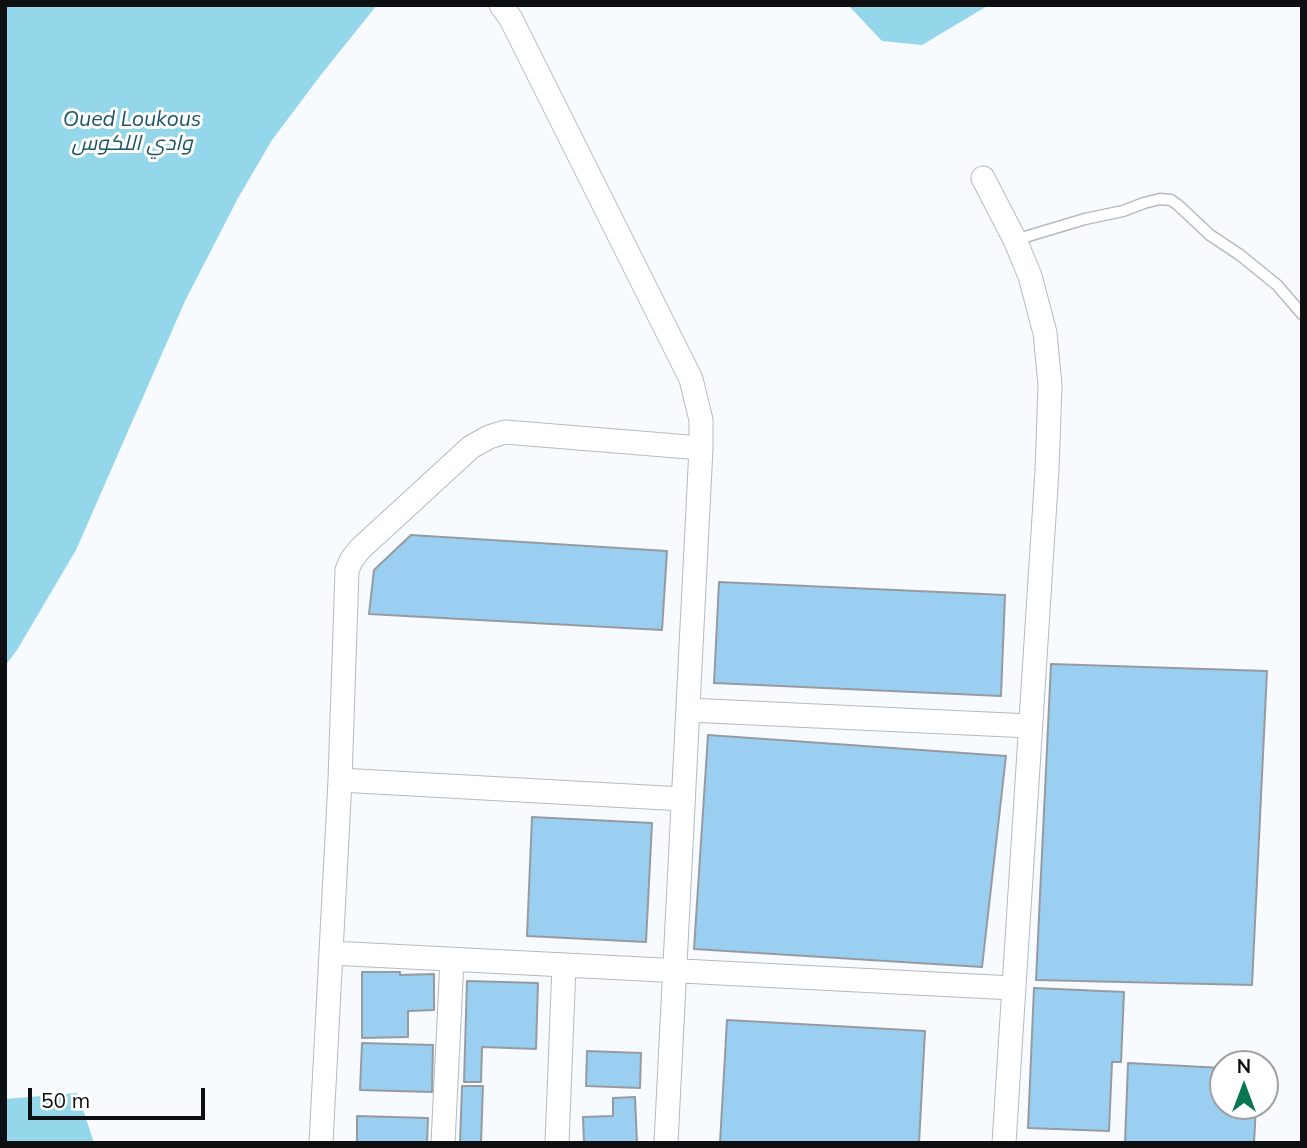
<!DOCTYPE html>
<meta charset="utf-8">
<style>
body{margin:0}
#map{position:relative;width:1307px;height:1148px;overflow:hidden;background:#f7faff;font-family:Mulish,sans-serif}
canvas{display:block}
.frame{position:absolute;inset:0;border:7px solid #0e0f11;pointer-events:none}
.north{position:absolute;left:1209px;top:1050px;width:70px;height:70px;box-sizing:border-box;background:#fff;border:2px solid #9f9fa0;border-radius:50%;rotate:0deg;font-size:19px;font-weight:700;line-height:28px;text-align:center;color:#0e0f11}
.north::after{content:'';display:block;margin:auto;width:24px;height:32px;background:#087650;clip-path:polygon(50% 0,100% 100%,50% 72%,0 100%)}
.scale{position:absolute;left:28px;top:1088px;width:177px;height:32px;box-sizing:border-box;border:4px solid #0e0f11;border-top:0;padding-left:9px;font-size:21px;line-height:24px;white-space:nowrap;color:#0e0f11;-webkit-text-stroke:5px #fff;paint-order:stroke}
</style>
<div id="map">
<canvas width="1307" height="1148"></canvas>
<div class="frame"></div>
<div class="north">N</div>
<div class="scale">50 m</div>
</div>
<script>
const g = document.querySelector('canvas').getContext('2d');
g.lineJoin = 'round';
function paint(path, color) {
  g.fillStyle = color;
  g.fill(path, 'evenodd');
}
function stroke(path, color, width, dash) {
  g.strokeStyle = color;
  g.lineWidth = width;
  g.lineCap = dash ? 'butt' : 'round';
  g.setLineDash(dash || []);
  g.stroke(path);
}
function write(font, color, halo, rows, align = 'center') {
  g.font = font + ' Mulish,Cairo,sans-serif';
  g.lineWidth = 6;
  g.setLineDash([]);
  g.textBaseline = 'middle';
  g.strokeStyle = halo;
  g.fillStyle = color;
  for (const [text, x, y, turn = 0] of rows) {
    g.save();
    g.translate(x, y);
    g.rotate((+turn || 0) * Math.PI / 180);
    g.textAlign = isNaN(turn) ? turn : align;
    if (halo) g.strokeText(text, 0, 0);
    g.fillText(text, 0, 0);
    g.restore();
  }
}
paint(new Path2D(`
 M5,5H377L320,76L272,140L238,198L185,301L76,550L17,650L5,666Z
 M848,5H989L922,45L882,41Z
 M76,1093L78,1094L94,1143H5V1099Z`), '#94d6ea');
const building = new Path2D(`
 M411,535L667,551L662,630L369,614L374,570Z
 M719,582L1005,595L1001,696L714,683Z
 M1051,664L1267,671L1252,985L1036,980Z
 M708,735L1006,756L982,967L694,949Z
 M532,817L652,823L646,942L527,936Z
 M362,972H400V975L434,974V1010L408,1011V1037L362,1038Z
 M467,981L538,983L536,1049L482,1047L481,1082H464Z
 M1034,988L1124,992L1121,1062H1112L1109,1131L1028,1128Z
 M727,1020L925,1031L919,1143H720Z
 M362,1043L433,1045L432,1092L360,1090Z
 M587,1051L641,1053L640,1088L586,1086Z
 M1128,1063L1223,1068V1106H1256L1254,1143H1125Z
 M462,1086H483L481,1143H460Z
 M635,1097L637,1143H584L583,1117L613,1116V1098Z
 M357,1116L428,1118L427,1143H357Z`);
paint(building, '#9bcff1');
stroke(building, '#959b9f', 2);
const lane = new Path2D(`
 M1015,240L1085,219L1123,211L1144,203L1160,199L1171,200L1178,205L1210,235L1240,255L1277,285L1302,314`);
const street = new Path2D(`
 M501,5L511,19L691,379L701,420V448L666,1143
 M983,178L1015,240L1030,276L1045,333L1050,385L1047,470L1004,1143
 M688,710L1030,726
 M340,780L683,799
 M331,953L1013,988
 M321,1143L340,780L347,570L352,559L360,549L471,447L489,437L505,432L701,448
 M443,1143L452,960
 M557,1143L564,965`);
stroke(lane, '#b6bac0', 13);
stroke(street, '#b6bac0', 25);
stroke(lane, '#fff', 10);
stroke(street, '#fff', 23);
write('italic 21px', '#1e5564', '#fff', [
 ["Oued Loukous",132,120],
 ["وادي اللكوس",132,144]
]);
</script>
